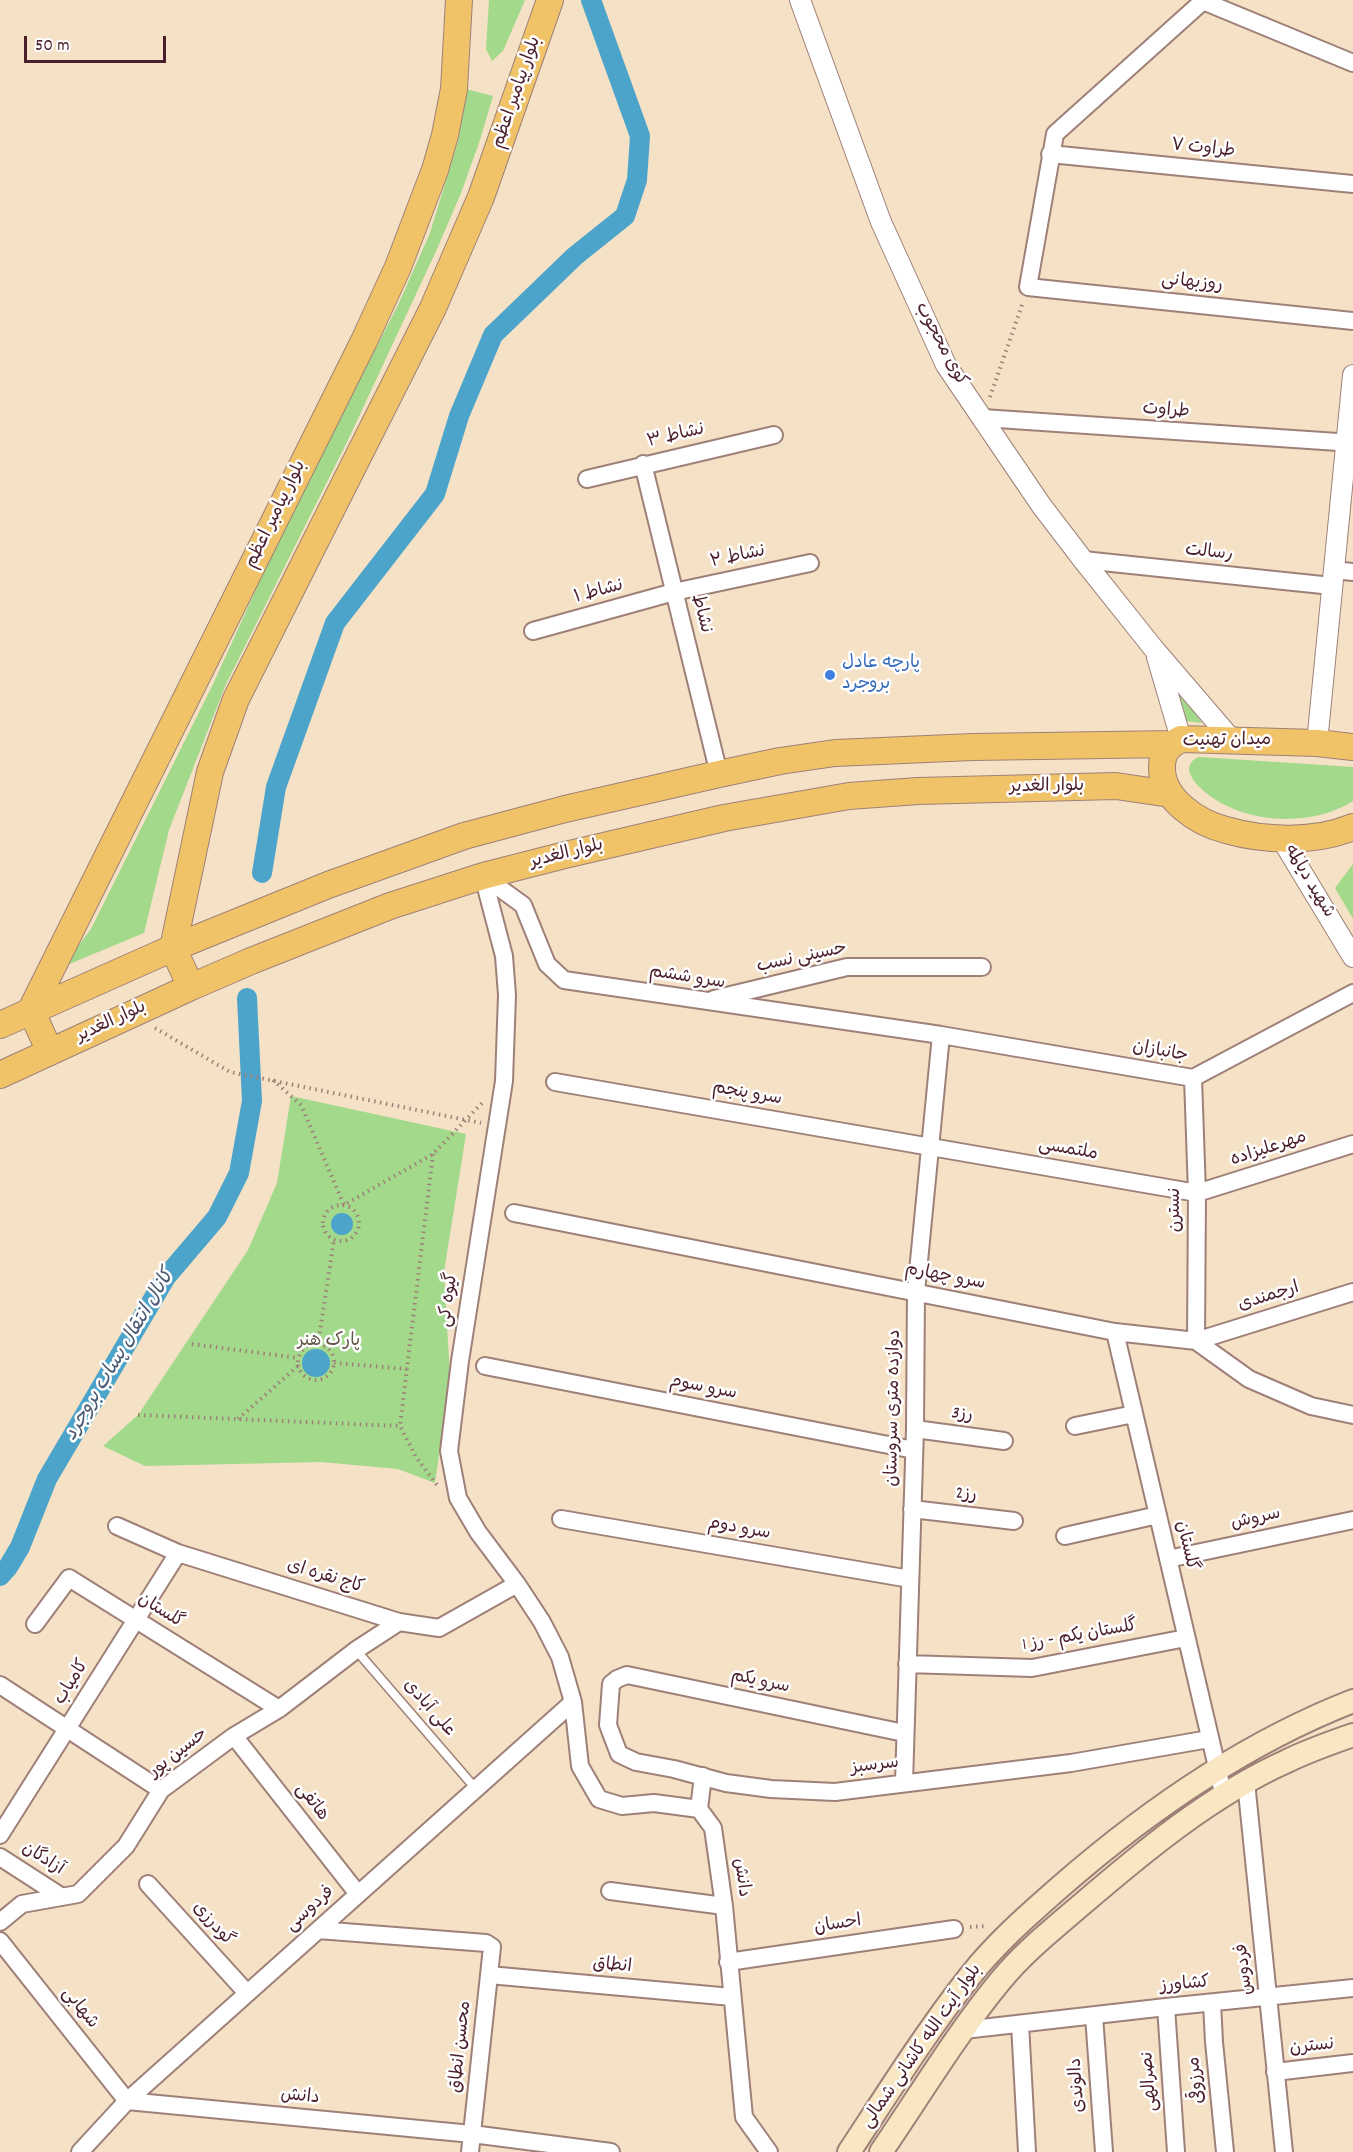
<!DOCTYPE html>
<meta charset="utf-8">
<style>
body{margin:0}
#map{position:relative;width:1353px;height:2152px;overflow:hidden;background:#f4e1c6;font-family:Dekko,sans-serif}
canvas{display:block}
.scale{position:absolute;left:24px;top:36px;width:142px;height:27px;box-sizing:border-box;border:3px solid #4a1f2b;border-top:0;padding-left:8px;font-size:18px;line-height:21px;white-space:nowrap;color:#4a1f2b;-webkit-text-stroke:4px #fff;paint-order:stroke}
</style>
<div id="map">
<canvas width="1353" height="2152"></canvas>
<div class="scale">50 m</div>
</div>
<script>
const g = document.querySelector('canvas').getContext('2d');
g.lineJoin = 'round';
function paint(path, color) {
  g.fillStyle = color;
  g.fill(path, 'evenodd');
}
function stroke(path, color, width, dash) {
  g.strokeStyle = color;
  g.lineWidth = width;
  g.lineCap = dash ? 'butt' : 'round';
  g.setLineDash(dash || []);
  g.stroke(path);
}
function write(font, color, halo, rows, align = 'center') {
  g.font = font + ' Dekko,"Playpen Sans Arabic",sans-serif';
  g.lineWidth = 5;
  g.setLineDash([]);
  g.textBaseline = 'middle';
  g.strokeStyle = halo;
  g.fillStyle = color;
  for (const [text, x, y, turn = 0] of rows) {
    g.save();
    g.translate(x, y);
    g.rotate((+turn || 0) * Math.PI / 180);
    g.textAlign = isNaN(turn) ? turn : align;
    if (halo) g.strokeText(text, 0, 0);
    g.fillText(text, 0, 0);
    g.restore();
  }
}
paint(new Path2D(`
 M489,0H525L503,51L492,61L486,49Z
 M466,89L493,96L479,143L461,193L437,249L348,440L226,684L169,830L144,933L62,967L91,929L214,682L288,519L398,305L430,233L458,141Z
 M1173,679L1202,723L1185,721Z
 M1200,757L1353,767V801C1311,828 1243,824 1205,792C1199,787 1190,778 1189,770C1189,763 1194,758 1200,757Z
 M1353,864V919L1335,888Z
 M291,1096L466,1134L444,1272L450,1377L435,1483L398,1469L321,1462L145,1466L103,1446L138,1415L248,1250L277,1183Z`), '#a2d98b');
paint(new Path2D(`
 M331 1224a11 11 0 1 1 22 0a11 11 0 1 1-22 0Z
 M302 1363a14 14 0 1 1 28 0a14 14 0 1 1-28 0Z`), '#4da4ca');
stroke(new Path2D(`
 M262,873L276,787L335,623L435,494L459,416L493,335L575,256L625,216L637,180L640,136L591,0
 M0,1576L8,1567L20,1547L47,1479L166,1277L217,1217L239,1173L252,1101L247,998`), '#4da4ca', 20);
const service = new Path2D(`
 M356,1650L476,1789`);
const minor = new Path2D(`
 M1353,63L1203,1L1055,134L1028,287L1353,321
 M1050,154L1353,184
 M983,418L1353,443
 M643,464L719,774
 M587,479L774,435
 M1083,560L1332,586
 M1334,570L1353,572
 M533,631L674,592L810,563
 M483,876L504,956L507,995L504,1081L460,1361L449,1451L458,1498L478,1532L517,1584L542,1622L560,1657L573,1702L580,1766L599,1799L622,1806L654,1803L699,1809L713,1828L724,1906L744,2117L769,2152
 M483,876L523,905L547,964L564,980L941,1035L1193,1078L1353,993
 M714,999L847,967H982
 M1193,1078L1197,1193L1196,1341L1353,1292
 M555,1082L1197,1193L1353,1144
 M514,1213L1115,1332L1196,1341L1249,1379L1311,1406L1353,1415
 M1115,1332L1224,1797
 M485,1366L914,1450
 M1075,1426L1134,1414
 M915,1429L1004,1441
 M912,1509L1014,1521
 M561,1519L910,1579
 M117,1526L178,1553L399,1622L439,1628L517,1584
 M1065,1536L1158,1515
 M1168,1559L1353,1520
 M35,1624L69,1578L279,1709
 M907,1664L1032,1668L1186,1638
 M0,1685L161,1790
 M904,1733L627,1675L617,1679L611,1684L608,1725L619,1754L636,1762L674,1769L726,1783L771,1789L835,1792L1071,1763L1209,1739
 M234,1736L358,1894
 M1246,1782L1284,2152
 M904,1783L915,1429L916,1292L941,1035
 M699,1809L703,1776
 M0,1835L178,1553
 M0,1857L62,1897
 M148,1884L247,1993
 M610,1891L724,1906
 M0,1922L22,1904L78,1894L126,1846L161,1790L234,1736L279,1709L356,1650L399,1622
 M318,1930L486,1943L492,1947L470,2152
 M0,1941L127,2101L472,2134L611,2152
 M728,1962L954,1929
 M489,1975L732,1997
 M1212,2003L1214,2042L1225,2152
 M1166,2007L1176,2152
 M1094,2016L1104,2152
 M1020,2024L1027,2152
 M964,2030L1166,2007L1353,1988
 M1275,2072L1353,2063
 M80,2152L127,2101L573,1702`);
const tertiary = new Path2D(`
 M800,0L881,222L946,365L1041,505L1083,560L1154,649L1232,740
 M1157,657L1181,739
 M1317,743L1353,375
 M1281,838L1353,957`);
const secondary = new Path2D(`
 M849,2152C888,2093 926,2032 970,1976C996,1943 1028,1915 1060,1887C1147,1811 1245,1743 1353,1701
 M881,2152C920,2095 957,2033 1001,1980C1024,1952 1053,1929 1081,1905C1143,1852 1210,1796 1285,1762C1307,1751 1330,1743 1353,1735`);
const primary = new Path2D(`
 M1353,747L1317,743L1181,739C1169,745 1162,752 1162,767C1161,799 1198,823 1226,830C1264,841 1315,843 1353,827
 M191,987L173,948L210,772L236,699L433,308L481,197L550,0
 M0,1025L173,948L328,885L464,836L565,809L719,774L780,761L835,753L973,747L1172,744
 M50,1052L31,1010L364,341L398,267L435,170L445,135L454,89L459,0
 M0,1075L191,987L251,961L390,906L483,876L565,855L724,818L849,796L918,791L1116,786L1170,794`);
stroke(service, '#9f8078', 11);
stroke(minor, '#9f8078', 20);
stroke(tertiary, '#9f8078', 22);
stroke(secondary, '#9f8078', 26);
stroke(primary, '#9f8078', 28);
stroke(new Path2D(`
 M990,397L1023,302
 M155,1028L230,1072L481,1123
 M273,1080L301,1105L344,1205L433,1154L484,1101
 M433,1154L400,1426L416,1457L437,1485
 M323 1223a18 18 0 1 1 36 0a18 18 0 1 1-36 0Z
 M192,1344L298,1358
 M298 1362a18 18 0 1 1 36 0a18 18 0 1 1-36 0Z
 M318,1345L334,1239
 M334,1363L407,1369
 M138,1415L400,1426
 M238,1419L298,1366
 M970,1927L986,1926`), '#9f8078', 4, [1.5, 4.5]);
stroke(service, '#fff', 8);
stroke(minor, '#fff', 16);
stroke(tertiary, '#fff', 20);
stroke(secondary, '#f9e7c3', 22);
stroke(primary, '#f1c369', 26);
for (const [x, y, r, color] of [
 [830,675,6,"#3f7fe0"]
]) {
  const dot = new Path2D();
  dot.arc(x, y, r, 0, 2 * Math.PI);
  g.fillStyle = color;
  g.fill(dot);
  stroke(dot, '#fff', 2);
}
write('18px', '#4a1f2b', '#fff', [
 ["بلوار پیامبر اعظم",518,93,-71],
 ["طراوت ۷",1203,150,6],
 ["روزبهانی",1192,284,6],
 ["کوی محجوب",940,345,62],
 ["طراوت",1166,412,4],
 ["نشاط ۳",676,437,-13],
 ["بلوار پیامبر اعظم",277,515,-64],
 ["رسالت",1209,554,6],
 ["نشاط ۲",738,558,-12],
 ["نشاط ۱",599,593,-15],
 ["نشاط",700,614,76],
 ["میدان تهنیت",1227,742,-1],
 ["بلوار الغدیر",1047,788,-1],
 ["بلوار الغدیر",567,855,-14],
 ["شهید دیالمه",1308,882,59],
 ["حسینی نسب",802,959,-12],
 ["سرو ششم",687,979,9],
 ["بلوار الغدیر",112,1023,-25],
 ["جانبازان",1160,1053,10],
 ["سرو پنجم",747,1095,10],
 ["مهرعلیزاده",1269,1150,-18],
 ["ملتمسی",1068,1151,10],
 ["نسترن",1177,1210,-90],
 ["سرو چهارم",945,1278,11],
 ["ارجمندی",1269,1298,-17],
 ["گیوه کی",450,1300,-82],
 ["سرو سوم",703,1389,11],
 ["دوازده متری سروستان",895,1408,-89],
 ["رز3",962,1416,8],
 ["رز2",966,1496,7],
 ["سروش",1256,1520,-12],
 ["سرو دوم",739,1530,10],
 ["گلستان",1185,1546,77],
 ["کاج نقره ای",325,1578,17],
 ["گلستان",160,1612,32],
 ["گلستان یکم - رز 1",1080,1637,-10],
 ["کامیاب",73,1683,-58],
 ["سرو یکم",760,1683,12],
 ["علی آبادی",428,1709,49],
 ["حسین پور",179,1754,-38],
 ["سرسبز",875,1767,-7],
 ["هاتفی",311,1803,52],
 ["آزادگان",42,1860,32],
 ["دانش",740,1878,82],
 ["فردوسی",311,1910,-42],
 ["گودرزی",212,1925,48],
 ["احسان",838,1926,-9],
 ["انطاق",612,1967,5],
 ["فردوس",1246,1969,-96],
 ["کشاورز",1185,1986,-5],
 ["شهابی",79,2009,51],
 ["محسن انطاق",462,2047,-84],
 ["بلوار آیت الله کاشانی شمالی",923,2047,-55],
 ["نسترن",1312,2048,-6],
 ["مرزوقی",1198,2080,-96],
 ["نصرالهی",1151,2081,-94],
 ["دالوندی",1079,2085,-94],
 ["دانش",300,2098,5]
]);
write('18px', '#366cbe', '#fff', [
 ["پارچه عادل",842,665],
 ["بروجرد",842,686]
], 'left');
write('18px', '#645748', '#fff', [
 ["پارک هنر",329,1343]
]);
write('italic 20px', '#4b5b73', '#fff', [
 ["کانال انتقال پساب بروجرد",121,1356,-59]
]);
</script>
